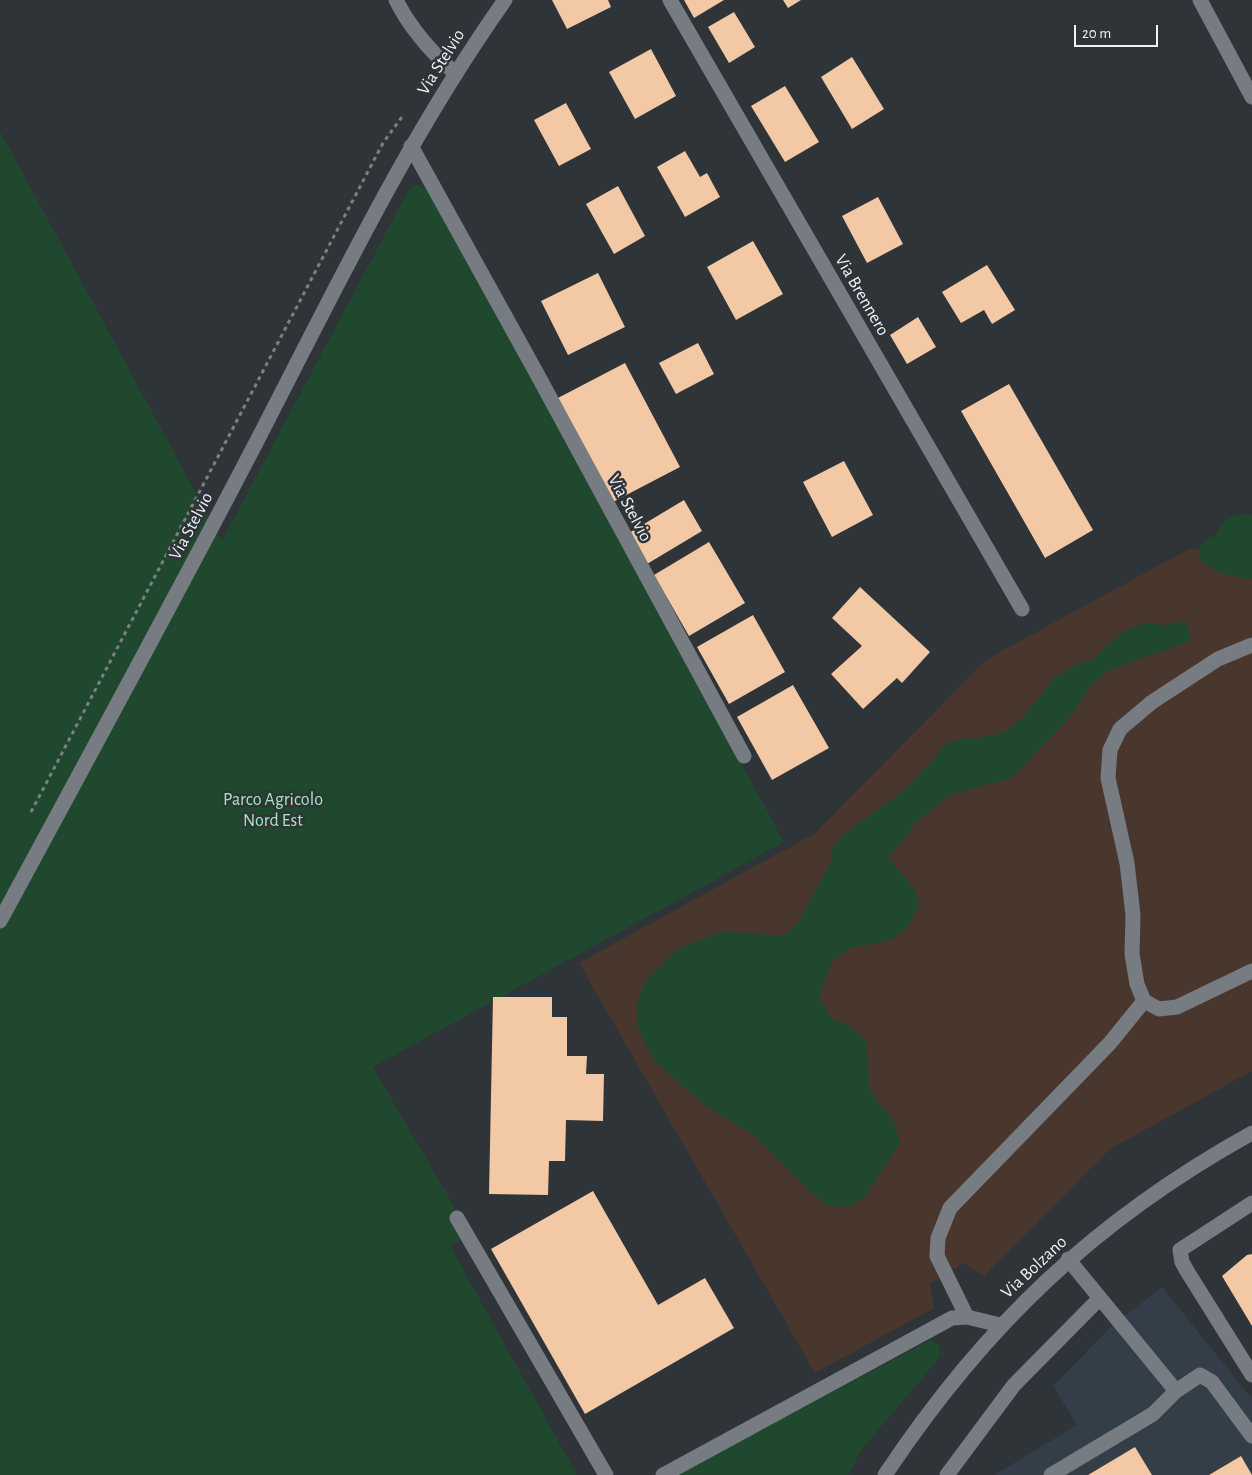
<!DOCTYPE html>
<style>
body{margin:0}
#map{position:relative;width:1252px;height:1475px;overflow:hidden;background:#2f3439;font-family:"Alegreya Sans",sans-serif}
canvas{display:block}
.scale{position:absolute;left:1074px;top:25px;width:84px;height:22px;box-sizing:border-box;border:2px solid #eff3f6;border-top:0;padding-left:6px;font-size:15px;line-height:18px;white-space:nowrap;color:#eff3f6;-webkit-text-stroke:4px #2f3439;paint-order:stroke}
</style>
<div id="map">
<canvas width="1252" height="1475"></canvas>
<div class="scale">20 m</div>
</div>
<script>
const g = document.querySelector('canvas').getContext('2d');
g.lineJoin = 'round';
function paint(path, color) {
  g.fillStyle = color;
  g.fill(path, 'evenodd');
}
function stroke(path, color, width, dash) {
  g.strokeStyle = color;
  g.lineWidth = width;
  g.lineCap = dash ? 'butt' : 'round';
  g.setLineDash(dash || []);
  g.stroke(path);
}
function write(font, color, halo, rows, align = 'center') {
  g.font = font + ' "Alegreya Sans",sans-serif';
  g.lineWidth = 5;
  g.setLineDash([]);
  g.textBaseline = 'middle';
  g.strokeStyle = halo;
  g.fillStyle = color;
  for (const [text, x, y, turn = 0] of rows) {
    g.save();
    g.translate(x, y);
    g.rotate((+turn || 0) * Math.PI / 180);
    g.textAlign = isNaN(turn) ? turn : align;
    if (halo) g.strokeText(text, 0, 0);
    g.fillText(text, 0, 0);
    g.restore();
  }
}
paint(new Path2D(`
 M1162,1287L1252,1399V1475H994L1077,1425L1053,1386L1111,1327Z`), '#343e48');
paint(new Path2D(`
 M1191,548L1252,559V1071L1110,1149L984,1276L963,1263L930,1284L934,1308L815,1373L579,963L814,834L987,659Z`), '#49372e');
paint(new Path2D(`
 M0,131L222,541L409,189L416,185L431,191L784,842L373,1067L470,1234L450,1246L577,1475H0Z
 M1245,514L1252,515V579C1233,577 1213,573 1199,559C1199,544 1202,540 1216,535C1223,519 1229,517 1245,514Z
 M1186,621L1191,641L1109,670L1092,685L1070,717L1012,778L950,795L914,824L903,842L888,857L915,889L919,907L909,925L892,940L851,948L833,960L819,998L831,1018L851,1027L866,1042L869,1088L894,1122L900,1143L865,1197L848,1207L829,1206L814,1195L756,1137L703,1104L655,1061L645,1044L637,1024V1002L646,981L678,949L723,931L784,936L799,921L830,863L834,845L849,830L902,792L932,761L944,745L965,738L985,737L1007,731L1024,716L1053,679L1071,667L1091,660L1124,631L1144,623L1165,625Z
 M931,1340L939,1345L940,1354L934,1364L863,1448L848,1475H675Z`), '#20482f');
paint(new Path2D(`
 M552,0H608L611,7L567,29Z
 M684,0H724L694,18Z
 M783,0H801L788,8Z
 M734,12L755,47L729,63L708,27Z
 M651,49L676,96L635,119L609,72Z
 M852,57L884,109L852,129L821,77Z
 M785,86L819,142L785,162L751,106Z
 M566,103L591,149L559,166L534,120Z
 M685,151L700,177L707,173L720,197L685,217L657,167Z
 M618,186L645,236L614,254L586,204Z
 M878,197L903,244L867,263L842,216Z
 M753,241L783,294L736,320L707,267Z
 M987,265L1015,310L992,324L984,310L961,323L942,292Z
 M598,273L625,327L568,355L541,301Z
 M918,317L936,347L907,364L890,335Z
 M698,343L714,374L676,394L659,363Z
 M625,363L680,467L611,503L556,399Z
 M1009,384L1093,530L1045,558L961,411Z
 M844,461L873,515L832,537L803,482Z
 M684,500L702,531L647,564L629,533Z
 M709,542L745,603L689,636L654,575Z
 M860,587L930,652L902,683L897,678L863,709L831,674L862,646L832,618Z
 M753,615L785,672L729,704L697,647Z
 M793,685L829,748L772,780L737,717Z
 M493,997H552V1017H567V1056H587L586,1074H604L603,1121L566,1120L565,1161H549L548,1195L489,1194Z
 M593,1191L658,1305L705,1278L734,1328L585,1414L491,1249Z
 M1252,1254V1326L1222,1276L1247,1255Z
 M1135,1447L1152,1475H1088Z
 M1241,1456L1252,1475H1209Z`), '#f2c8a5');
stroke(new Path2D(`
 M31,812L383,143L404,114`), '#7b8084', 3, [4, 4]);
stroke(new Path2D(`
 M396,0C410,28 432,53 455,73
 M1252,645L1218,659L1152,702L1120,729L1110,750L1108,778L1127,863L1133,915L1132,954L1137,984L1144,1001L1159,1009L1177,1007L1252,971
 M1252,1203L1180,1250L1182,1262L1187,1271L1252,1375
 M457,1218L606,1475
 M1068,1259L1176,1391L1200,1375L1212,1382L1252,1436
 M967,1317L937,1256L938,1238L950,1208L1110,1043L1144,1001
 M663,1475L952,1318L967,1317L1000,1325
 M947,1475L1014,1385L1100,1298
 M1051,1475L1153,1414L1176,1391`), '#767c82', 15);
stroke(new Path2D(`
 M670,0L1022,609
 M411,146L536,372L744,756
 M0,921C87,760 175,599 259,437C336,288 408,137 505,0`), '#767c82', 15);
stroke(new Path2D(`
 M1200,0L1252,97
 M885,1475C984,1326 1095,1220 1252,1133`), '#767c82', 15);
write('18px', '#eff3f6', '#2f3439', [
 ["Via Stelvio",441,62,-58],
 ["Via Brennero",862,295,60],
 ["Via Stelvio",630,508,62],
 ["Via Stelvio",191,526,-62],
 ["Via Bolzano",1034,1267,-43]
]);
write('18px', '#a2e9b9', '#2f3439', [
 ["Parco Agricolo",273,800],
 ["Nord Est",273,821]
]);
</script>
